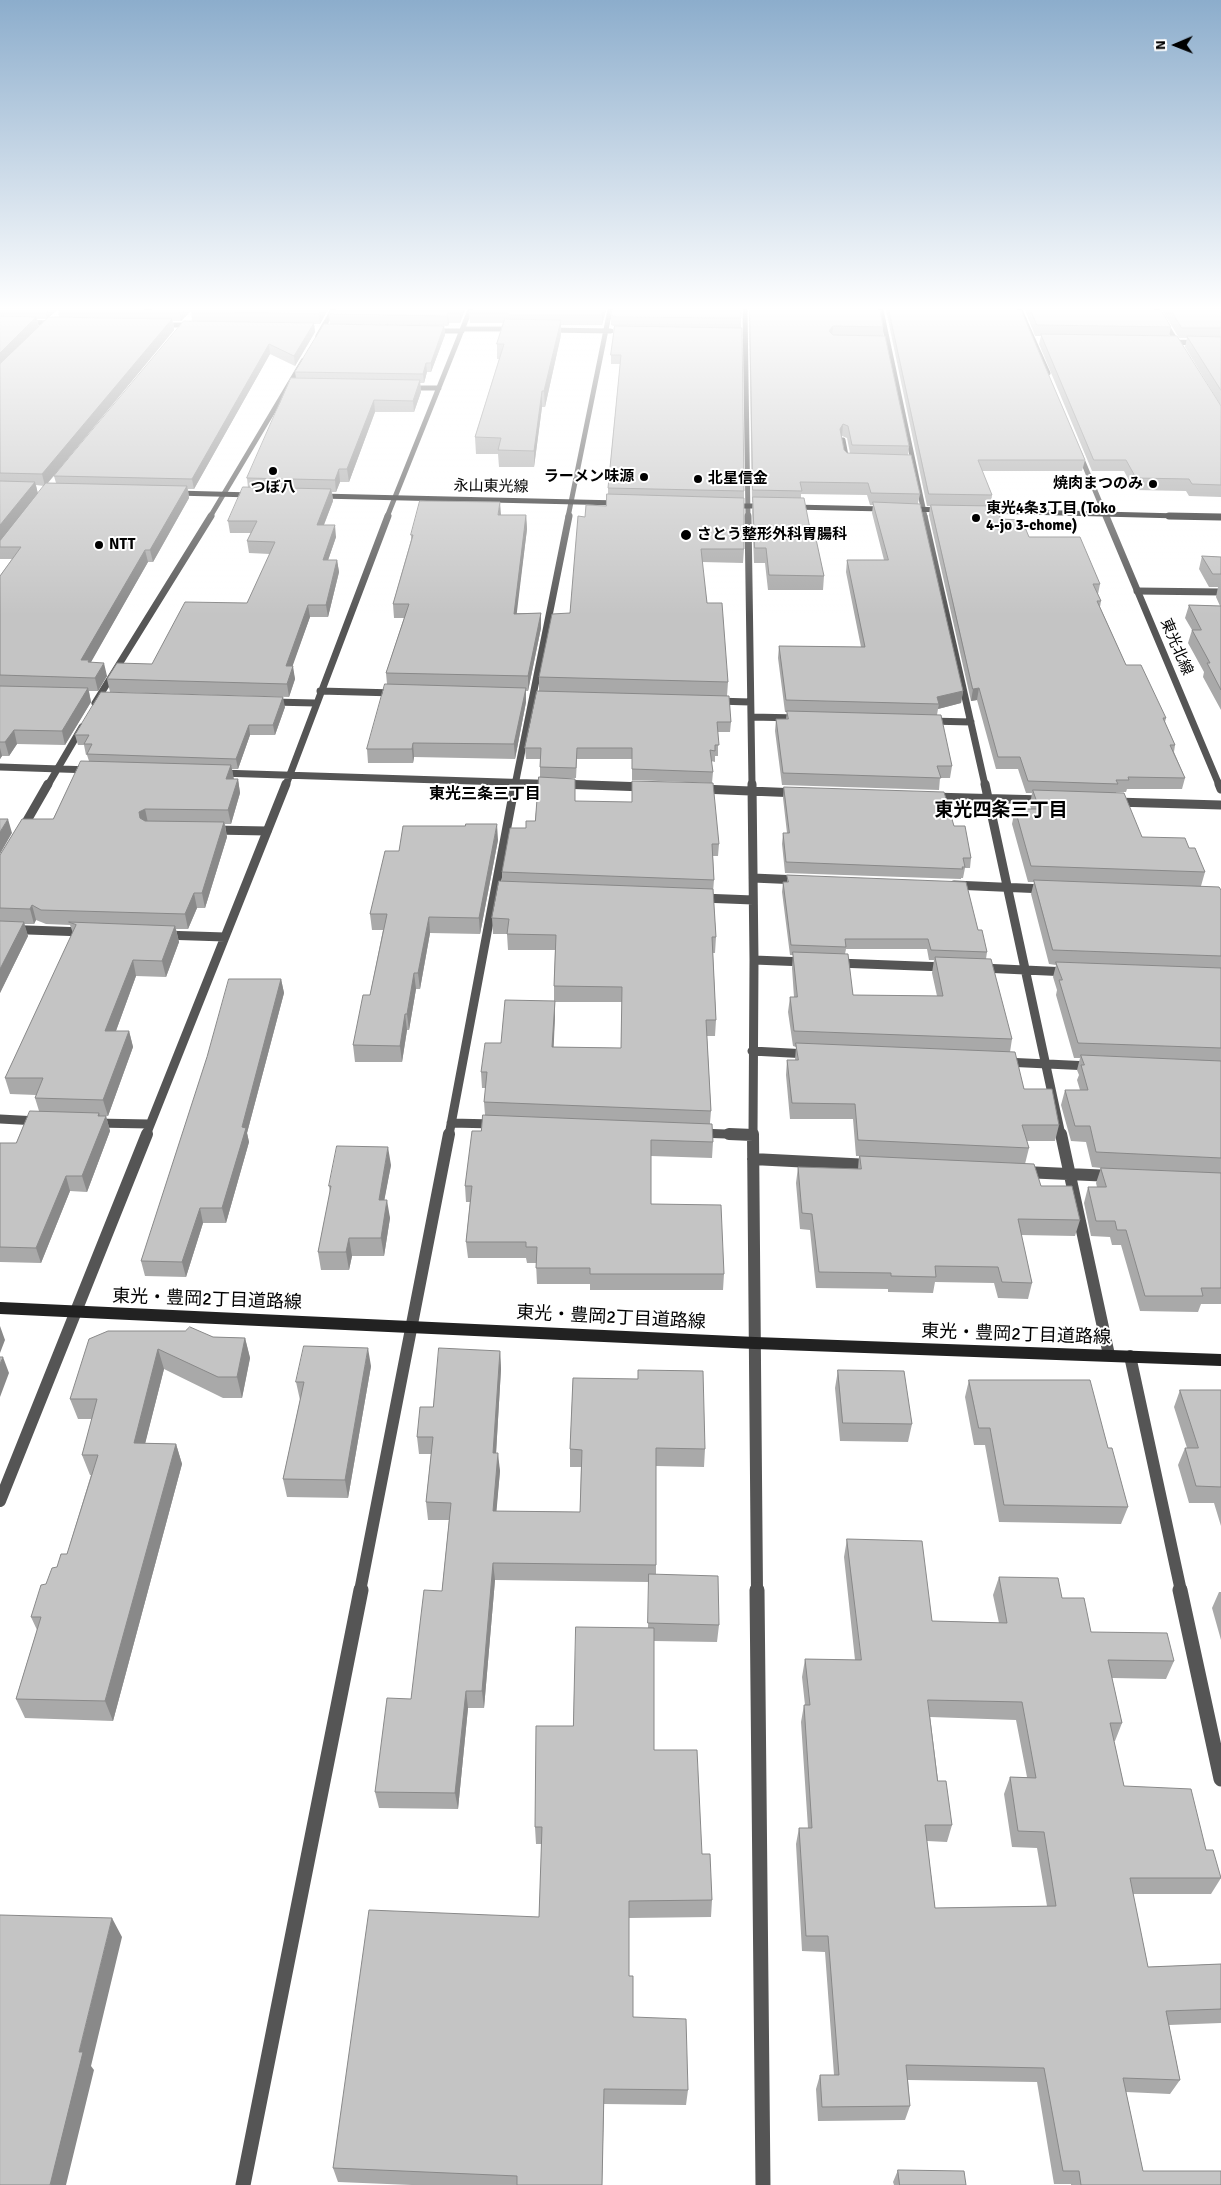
<!DOCTYPE html>
<meta charset="utf-8">
<style>
body{margin:0}
#map{position:relative;width:1221px;height:2185px;overflow:hidden;background:#fff;font-family:Signika,sans-serif}
canvas{display:block}
.north{position:absolute;left:1151px;top:20px;width:50px;height:50px;-webkit-text-stroke:4px #fff;paint-order:stroke;rotate:269deg;font-size:14px;font-weight:700;line-height:20px;text-align:center;color:#000}
.north::after{content:'';display:block;margin:auto;width:18px;height:22px;background:#000;clip-path:polygon(50% 0,100% 100%,50% 72%,0 100%)}
</style>
<div id="map">
<canvas width="1221" height="2185"></canvas>
<div class="north">N</div>
</div>
<script>
const g = document.querySelector('canvas').getContext('2d');
g.lineJoin = 'round';
function stroke(path, color, width, dash) {
  g.strokeStyle = color;
  g.lineWidth = width;
  g.lineCap = dash ? 'butt' : 'round';
  g.setLineDash(dash || []);
  g.stroke(path);
}
function paint(path, color) {
  g.fillStyle = color;
  g.fill(path, 'evenodd');
}
function write(font, color, halo, rows, align = 'center') {
  g.font = font + ' Signika,"Noto Sans JP",sans-serif';
  g.lineWidth = 4;
  g.setLineDash([]);
  g.textBaseline = 'middle';
  g.strokeStyle = halo;
  g.fillStyle = color;
  for (const [text, x, y, turn = 0] of rows) {
    g.save();
    g.translate(x, y);
    g.rotate((+turn || 0) * Math.PI / 180);
    g.textAlign = isNaN(turn) ? turn : align;
    if (halo) g.strokeText(text, 0, 0);
    g.fillText(text, 0, 0);
    g.restore();
  }
}
stroke(new Path2D(`
 M843,440L847,461H850`), '#555', 5);
stroke(new Path2D(`
 M1137,591L1221,592`), '#555', 7);
stroke(new Path2D(`
 M213,830L267,831`), '#555', 9);
stroke(new Path2D(`
 M745,310L748,517
 M881,310L925,517
 M1020,310L1048,373
 M1157,310L1180,347
 M0,322L56,323
 M160,325H193
 M463,329H514
 M548,330L611,331
 M433,331H462
 M318,336L333,310
 M1167,342L1221,343
 M407,388H439
 M1079,452L1106,517
 M210,517L303,361
 M387,517L470,310
 M568,517L610,310`), '#555', 5);
stroke(new Path2D(`
 M748,516L752,785
 M924,516L985,785
 M1106,516L1219,785
 M320,691L395,693
 M716,701L750,702
 M272,702L315,703
 M95,703L211,516
 M751,717L800,718
 M929,721L971,722
 M0,767L91,770
 M220,773L597,785
 M48,785L82,727
 M286,785L388,516
 M515,785L569,516`), '#555', 7);
stroke(new Path2D(`
 M559,784L645,787
 M752,784L754,960L753,1135
 M985,784L1061,1135
 M1219,784L1221,789
 M702,789L798,793
 M932,797L1043,800
 M1115,802L1221,805
 M21,831L48,784
 M753,878L799,880
 M954,885L1044,889
 M702,898L753,900
 M0,929L84,932
 M163,935L225,937
 M754,960L805,962
 M837,963L945,967
 M982,968L1068,972
 M752,1051L808,1054
 M1005,1062L1090,1066
 M0,1119L38,1121
 M95,1123L149,1124
 M451,1123L495,1124
 M699,1133L753,1135
 M146,1135L286,784
 M449,1135L515,784`), '#555', 9);
stroke(new Path2D(`
 M729,1134L753,1135
 M753,1134L757,1591
 M1061,1134L1109,1355
 M753,1159L870,1165
 M1024,1172L1112,1176
 M1130,1356L1181,1591
 M0,1501L147,1134
 M360,1591L449,1134`), '#555', 12);
stroke(new Path2D(`
 M757,1590L763,2185
 M1180,1590L1221,1779
 M243,2185L361,1590`), '#555', 15);
stroke(new Path2D(`
 M175,493L253,495
 M320,496L620,503
 M732,506H765
 M792,507L885,509
 M910,509L943,510
 M985,511L1218,517`), '#222', 5);
stroke(new Path2D(`
 M1169,516L1221,517`), '#222', 7);
stroke(new Path2D(`
 M0,1308L755,1343L1221,1360`), '#222', 12);
paint(new Path2D(`
 M0,310H57L49,317H59L58,310H328L320,324H314L315,332L295,366L270,354L194,489H188L189,498L153,562H148L90,663L107,676L98,691H89L91,702L65,745L17,744L9,756H2L0,759V576L12,559H0ZM191,311L192,321L54,476L56,483H48L174,330L173,321H181ZM37,319H47L39,327ZM36,485L44,486L38,494Z
 M331,310H465L460,323H449L448,326L330,324L329,314Z
 M606,310L602,325H561V335L545,407H542L534,467H499L498,454H476L475,437L499,359H497V344L503,323H470L469,313Z
 M749,310H880L883,327V336L909,446L908,455L920,494L918,503L963,691L961,703L938,709L937,715L952,766L950,778H940L939,790L782,785L775,731L776,719H786L787,712H785L778,658L779,646L861,647L846,572L847,560H884L872,513L873,505H870L867,495L801,494V498L812,539L824,576L823,590H768L765,563H754L752,511L753,502H752ZM842,436L847,438L850,453H847L844,450L841,437Z
 M886,310H1021L1085,460L1082,471H982L992,495L991,506L1001,519L1100,584L1098,594L1101,601L1100,607L1126,665L1166,718L1165,722L1175,745L1174,752L1185,778L1182,789H1127L1126,792H1116V793L1142,837L1189,848L1205,872L1201,886L1221,890V1304H1201L1198,1312L1140,1311L1121,1245H1112L1110,1237L1091,1236L1084,1203L1088,1187H1097L1096,1183L1101,1168L1092,1167L1086,1142L1071,1141L1061,1105L1065,1090H1080L1077,1080L1079,1075L1077,1070L1080,1058H1074L1056,995L1057,990L1053,977L1056,965L1049,964L1031,894L1034,882H1028L1012,824L1015,809H1031L1030,805L1032,793H1026L1018,769H996L977,700L971,701L929,515L930,506H927Z
 M1025,310H1161L1171,327L1169,336L1221,406L1185,347L1187,338H1179L1162,310H1221V497L1189,496L1186,491L1134,490L1124,471H1092L1039,344L1041,336H1035Z
 M611,315L741,318V328L744,491V549L743,563L702,562L707,603L728,682L727,696L731,722L730,732H718V756H715V762L711,761L713,772L712,783L632,780V759H577L576,778H566L575,779V801L719,844L718,856H713L714,880L713,892L716,937L715,953H713L716,1020L715,1036H707L711,1111L710,1123L713,1142L712,1158L651,1156V1204L724,1274L723,1290H590V1284H537L536,1263H527L526,1258H468L466,1242L470,1202H466L465,1186L481,1131L485,1115L484,1102L486,1088H482L481,1072L501,1043L554,1001V986L555,950H508L507,934H493L492,918L502,881V872L526,828L535,821L540,777V759H526L525,748L539,691V677L570,613L585,517L606,506L608,495V488L620,364H611V355L614,326L611,325ZM555,1002H622L621,1048L553,1047L555,1016Z
 M444,326L445,335L431,372H427L424,383H420L421,392L414,412H375L349,482H340L336,492H332L333,501L324,525L336,537L328,560H337L339,572L328,617H310L292,666L295,679L289,697L110,692L107,679L152,664L247,603L248,601L270,554L249,553L247,541L251,533H230L228,521L248,488L247,478L296,378L295,372Z
 M501,515H526L527,529L516,613H541V628L528,691H526V702L515,759L414,757L413,763H368L367,749L387,684L386,673L404,618H394L393,604L411,540V535Z
 M1202,556L1221,557V710L1203,677L1204,672L1188,643L1192,630L1185,618L1189,605L1220,606L1216,597L1218,587H1209L1199,569Z
 M285,707L275,735H250L238,769H232L233,779H238L240,793L231,824H225L227,837L205,908H197L188,929H176L179,942L166,977L136,976L116,1031H129L133,1047L108,1116H106L110,1131L87,1192L70,1191L41,1263L0,1262V1143H16L39,1111L35,1098L36,1095L10,1094L5,1078L73,933L70,925L46,924L36,920L34,924H24L28,936L0,993V855L53,819L89,761L87,755H86L84,745H78L75,735Z
 M784,787L954,826L971,858L970,868H965L963,878H961V879L785,873L782,844L783,833H787L783,798Z
 M498,840L480,934L430,933L420,989H416L409,1030H407L402,1062H355L353,1045L370,995L383,930H372L370,914L399,851Z
 M787,875L978,930L987,952L986,959L1012,1039L1010,1052L1024,1089L1059,1125L1055,1141H1027L1029,1148L1025,1164L1041,1186L1080,1220L1075,1236L1021,1235L1032,1283L1028,1299L998,1298L994,1283L935,1282L933,1293L888,1292V1289L816,1288L810,1230L800,1229L796,1183L798,1167L858,1169L859,1156H856L853,1119H790L786,1075L787,1060H795L796,1047L793,1046L788,1012L790,997H794L792,968L793,955H790L782,892L783,882H787ZM846,949H927L929,960H934L932,973L937,996L853,995L845,954Z
 M281,979L284,993L247,1133L249,1142L226,1223H203L186,1277L145,1276L141,1261Z
 M391,1165L384,1200L390,1218L384,1256H352L349,1270H321L318,1252L330,1193L329,1186Z
 M185,1331L213,1337L245,1338L250,1358L242,1398H223L164,1369L145,1443L176,1444L182,1464L113,1721L25,1718L16,1699L37,1630L31,1617L46,1584L57,1567L67,1554L91,1475H90L82,1455L92,1419H78L70,1399Z
 M500,1351L501,1369L496,1453L500,1471L496,1511L580,1512L581,1467H570V1449L573,1378L705,1449L704,1467L656,1466V1574L719,1625L717,1642L654,1641V1750L702,1854L712,1900L711,1917L629,1918V1976L633,2017L688,2090L686,2105L604,2104L602,2185H412L338,2182L333,2168L539,1917L542,1844H536L535,1827L573,1726L648,1628L649,1582L495,1580L484,1708H468L458,1809L379,1808L375,1792L411,1699L442,1591L449,1520H428L426,1502L431,1454H419L417,1437L433,1407Z
 M371,1366L348,1498L287,1497L283,1479L300,1400L296,1382Z
 M838,1370L912,1424L908,1442L840,1441L835,1388Z
 M969,1380L1128,1507L1121,1524L999,1522L985,1445H974L965,1397Z
 M1180,1390H1221V1526L1214,1503H1189L1178,1465L1185,1448H1187L1174,1407Z
 M847,1539L932,1621L999,1623L993,1595L999,1577L1062,1598L1091,1632L1174,1661L1166,1679L1112,1678L1122,1723L1115,1741H1114L1124,1786L1206,1850L1221,1878L1211,1894H1133L1148,1967L1221,1964V2023L1169,2025L1180,2080L1170,2094L1126,2092L1143,2171L1221,2185H1071V2184H1054L1037,2082L908,2080L910,2106L905,2120L818,2121L816,2089L820,2075H834L825,1952L802,1951L796,1844L799,1828H808L801,1722L804,1705H805L802,1677L805,1659L855,1660L844,1557ZM930,1717L1016,1720L1027,1777H1010L1004,1794L1012,1847L1037,1848L1047,1906L935,1908L927,1841L947,1842L952,1825L938,1781Z
 M1219,1592H1221V1640L1212,1608Z
 M898,2170L966,2185H894L893,2182Z`), '#a9a9a9');
paint(new Path2D(`
 M45,310H57L47,319Z
 M180,310H192L181,321L179,311Z
 M321,310H328L320,324L319,314Z
 M461,310H465L460,323V312Z
 M603,310H606L602,325V315Z
 M448,312L449,323L448,326L447,316Z
 M36,317L39,327L0,366V353Z
 M172,319L174,330L45,486L42,474Z
 M561,320V335L545,407L544,391Z
 M314,323L315,332L295,366L294,356Z
 M444,326L445,335L431,372V363Z
 M833,326L832,337L829,331Z
 M269,344L270,354L194,489L192,479Z
 M426,363L427,372L424,383L423,374Z
 M420,380L421,392L414,412L413,401Z
 M542,391V407L534,467V451Z
 M374,400L375,412L349,482L347,469Z
 M843,424L842,436L839,441L840,429Z
 M339,469L340,482L336,492L335,480Z
 M35,482L38,494L0,542V525Z
 M187,486L189,498L153,562L150,550Z
 M331,489L333,501L319,537L317,525Z
 M500,502L501,515H498Z
 M526,515L527,529L515,628L514,614Z
 M335,525L336,537L324,572L323,560Z
 M145,550L148,562L90,664L81,660Z
 M337,560L339,572L328,617L326,605Z
 M308,605L310,617L288,679L286,666Z
 M541,613V628L528,691V676Z
 M104,663L107,676L98,691L95,678Z
 M293,666L295,679L289,697L287,684Z
 M88,688L91,702L65,745L62,731Z
 M526,688V702L515,759L514,744Z
 M979,688L977,700L971,701L973,689Z
 M963,691L961,703L938,709L939,704L937,697Z
 M283,697L285,707L275,735L273,725Z
 M249,725L250,735L238,769L236,759Z
 M14,730L17,744L9,756L5,742Z
 M413,743L414,757L413,763L412,749Z
 M0,748L2,756L0,759Z
 M231,765L234,779H226Z
 M238,779L240,793L231,824L228,810Z
 M145,809L148,823L140,818L139,812Z
 M8,819L12,833L0,854V832Z
 M224,822L227,837L205,908L202,893Z
 M497,824L498,840L480,934L479,918Z
 M194,893L197,908L188,929L185,914Z
 M32,905L36,920L34,924L30,909Z
 M429,917L430,933L420,989L418,973Z
 M24,922L28,936L0,993V969Z
 M175,926L179,942L166,977L162,961Z
 M133,960L136,976L110,1047L105,1031Z
 M414,973L416,989L409,1030L407,1014Z
 M281,979L284,993L247,1133L249,1142L226,1223L222,1208L242,1127Z
 M555,1001V1016L553,1063L552,1047Z
 M405,1014L407,1030L402,1062L400,1046Z
 M129,1031L133,1047L108,1116L103,1100Z
 M99,1113L102,1124L106,1116L110,1131L87,1192L82,1176Z
 M388,1147L391,1165L381,1218L379,1200Z
 M66,1176L70,1191L41,1263L36,1248Z
 M387,1200L390,1218L384,1256L381,1238Z
 M200,1208L203,1223L186,1277L182,1262Z
 M349,1238L352,1256L349,1270L346,1252Z
 M0,1326L5,1340L0,1353Z
 M245,1338L250,1358L242,1398L237,1377Z
 M368,1348L371,1366L348,1498L345,1480Z
 M158,1349L164,1369L140,1464L134,1443Z
 M500,1351L501,1369L495,1471L493,1453Z
 M3,1357L9,1373L0,1397V1364Z
 M176,1444L182,1464L113,1721L105,1701Z
 M498,1453L500,1471L495,1528L493,1511Z
 M493,1563L495,1580L484,1708L482,1691Z
 M466,1691L468,1708L458,1809L455,1793Z
 M112,1918L122,1937L91,2066L94,2070L66,2185H50L79,2052Z`), '#898989');
const building = new Path2D(`
 M144,310H180L179,311Z
 M191,310H321L319,314L191,311Z
 M331,310H461L460,312H448L447,316L329,314Z
 M470,310H603L602,315H508V313H469Z
 M612,310H741V318L616,317L611,315Z
 M750,310H880L883,327L833,326L829,331L833,335L885,336L909,446L852,445L848,426L843,424L840,429L844,450L847,453L911,455L920,494L871,493L868,483L800,482L802,491L753,490Z
 M889,310H1021L1085,460H978L992,495L929,494Z
 M1031,310H1161L1171,327L1037,325Z
 M1171,310H1221V328H1182Z
 M0,316L36,317L0,353Z
 M49,317L172,319L42,474L0,473V364Z
 M505,319L561,320L544,391H542L534,451L498,450L501,438L475,437L504,344H497Z
 M184,321L314,323L294,356L269,344L192,479L54,476Z
 M324,324L444,326L431,363H426L423,374L295,372Z
 M615,326L742,328L744,491L608,488L621,355H611Z
 M1041,334L1177,336L1221,406V485L1192,484L1189,479L1136,478L1126,460H1094Z
 M1187,336L1221,337V390Z
 M291,378L420,380L413,401L374,400L347,469H339L335,480L247,478Z
 M0,481L35,482L0,525Z
 M46,483L187,486L150,550H145L81,660H89L88,662L104,663L95,678L0,675V576L21,547H0V541Z
 M243,487L331,489L317,525H335L323,560H337L326,605H308L286,666H293L287,684L107,679L117,663L152,664L185,602L247,603L248,601L275,542L247,541L257,521H228Z
 M607,494L744,498V549H701L707,603H722L728,682L539,677L552,614L570,613L578,516L585,517L586,505L606,506Z
 M753,497L804,498L812,539H816L824,576L769,575L766,548H755Z
 M420,501L500,502L498,515H526L514,614L541,613L528,676L386,673L409,604H393L413,535H411Z
 M873,502L920,504L963,691L937,697L939,704L786,700L779,646L865,647L847,560H888Z
 M931,505L995,506L1001,519L1022,520L1029,537H1080L1100,584H1093L1101,601H1097L1126,665H1141L1166,718H1163L1175,745H1170L1185,778L1128,777L1129,780H1116L1118,784L1028,781L1020,757H998L979,688L973,689Z
 M1202,556L1221,557V574H1213Z
 M1189,605L1221,606V690L1207,663H1210L1192,630H1201Z
 M385,684L526,688L514,744L413,743L412,749H367Z
 M0,686L88,688L62,731L14,730L5,742H0Z
 M537,691L729,696L731,722H717L719,745H715V751L710,750L713,772L632,769V748H577L576,768L540,767L541,748H525Z
 M101,692L283,697L273,725H249L236,759L87,754L92,744H84L89,735H75Z
 M787,711L941,715L952,766H937L941,778L783,773L776,719H788Z
 M81,761L231,765L226,779H238L228,810L145,809L139,812L140,818L145,821L224,822L202,893H194L185,914L41,910L32,905L30,909L0,908V855L22,819H53Z
 M539,777L575,779V801L632,802V781L713,783L719,844H712L714,880L502,872L510,828H526V821H535Z
 M784,787L944,792L954,826H965L971,858H963L965,867H962L963,869L786,862L783,833H789Z
 M1033,790L1124,793L1142,837L1185,838L1189,848H1195L1205,872L1031,866L1015,809H1039Z
 M0,819H8L0,832Z
 M466,824H497L479,918L429,917L418,973H414L407,1014H405L400,1046L353,1045L363,995H370L387,914H370L385,851H399L403,826H465Z
 M787,875L966,882L978,930H982L987,952L931,950L928,939H845L846,947L791,945L783,882H788Z
 M1034,880L1219,887L1221,890V956L1053,950Z
 M499,881L713,889L716,937H712L716,1020H706L711,1111L484,1102L487,1072H481L485,1043H501L505,1000L555,1001L552,1047L621,1048L622,987L554,986L556,935L507,934L509,919L492,918Z
 M0,921L24,922L0,969Z
 M69,922L175,926L162,961L133,960L105,1031H129L103,1100L35,1098L43,1078H5L76,925Z
 M793,952L848,954L853,995L943,996L935,957L991,959L1012,1039L794,1031L790,997H797Z
 M1056,962L1221,968V1048L1078,1043L1059,980H1062Z
 M229,979H281L242,1127L246,1128L222,1208H200L182,1262L141,1261L207,1057Z
 M796,1043L1015,1052L1024,1089H1052L1059,1125H1022L1029,1148L858,1140L855,1104L792,1103L787,1060H798Z
 M1081,1055L1221,1061V1158L1096,1152L1090,1126H1075L1065,1090H1088L1081,1065H1084Z
 M30,1111L99,1113L98,1116H106L82,1176H66L36,1248L0,1247V1143H16Z
 M483,1115L712,1124L713,1142L651,1140V1204L721,1205L724,1274H590V1268H536L537,1247H526V1242H466L472,1186H465L472,1131H481Z
 M337,1146L388,1147L379,1200H387L381,1238H349L346,1252H318L331,1186H329Z
 M860,1156L1034,1164L1041,1186H1072L1080,1220L1018,1219L1032,1283L1002,1282L998,1267L935,1266L936,1277L891,1276V1273L819,1272L812,1214L802,1213L798,1167L861,1169Z
 M1101,1168L1221,1173V1288H1201L1203,1296H1145L1126,1230H1117L1115,1221H1096L1088,1187H1106Z
 M190,1327L213,1337L245,1338L237,1377H218L158,1349L134,1443L176,1444L105,1701L16,1699L41,1617H31L41,1585L46,1584L52,1568L57,1567L61,1554H67L98,1455H82L97,1399H70L89,1339L108,1331H185Z
 M304,1346L368,1348L345,1480L283,1479L304,1382H296Z
 M439,1348L500,1351L493,1453H498L493,1511L580,1512L582,1450L570,1449L573,1378L638,1379V1370L703,1371L705,1449L656,1448V1565L493,1563L482,1691H466L455,1793L375,1792L387,1698L411,1699L424,1590L442,1591L451,1503L426,1502L433,1437H417L420,1407H433Z
 M0,1357H3L0,1364Z
 M838,1370L904,1371L912,1424L843,1423Z
 M969,1380H1090L1108,1448H1112L1128,1507L1004,1505L990,1428H979Z
 M1180,1390H1221V1487L1196,1486L1185,1448H1198Z
 M847,1539L922,1541L932,1621L1007,1623L999,1577L1058,1578L1062,1598H1084L1091,1632L1167,1633L1174,1661L1108,1660L1122,1723H1110L1124,1786L1191,1789L1206,1850H1213L1221,1878H1130L1148,1967L1221,1964V2009L1166,2011L1180,2080L1123,2078L1143,2171H1221V2185H1081L1079,2171H1063L1044,2068L906,2065L910,2106L822,2107L820,2075H839L828,1936H806L799,1828H812L804,1705H810L805,1659L861,1660ZM928,1700L1022,1702L1036,1778L1010,1777L1018,1831L1044,1832L1056,1906L935,1908L925,1825H952L946,1781H938Z
 M649,1574L718,1576L719,1625L648,1623Z
 M576,1627L654,1628V1750H697L702,1854H710L712,1900L629,1901V1976H633V2017L686,2019L688,2090L604,2089L602,2185H517V2176L333,2168L369,1910L539,1917L542,1827H535L536,1726H573Z
 M0,1915L112,1918L79,2052H83L50,2185H0Z
 M898,2170L964,2171L966,2185H900Z`);
paint(building, '#c4c4c4');
stroke(building, '#898989', 1);
const sky = g.createLinearGradient(0, 0, 0, 616);
sky.addColorStop(0, '#8cadcc');
sky.addColorStop(0.5, '#fff');
sky.addColorStop(1, '#ffffff00');
g.fillStyle = sky;
g.fillRect(0, 0, 1221, 616);
for (const [x, y, r, color] of [
 [273,471,5,"#000"],
 [644,477,5,"#000"],
 [698,479,5,"#000"],
 [1153,484,5,"#000"],
 [976,518,5,"#000"],
 [686,535,6,"#000"],
 [99,545,5,"#000"]
]) {
  const dot = new Path2D();
  dot.arc(x, y, r, 0, 2 * Math.PI);
  g.fillStyle = color;
  g.fill(dot);
  stroke(dot, '#fff', 2);
}
write('bold 15px', '#000', '#fff', [
 ["ラーメン味源",634,477,"right"],
 ["北星信金",708,479],
 ["焼肉まつのみ",1143,484,"right"],
 ["つぼ八",273,488,"center"],
 ["東光4条3丁目 (Toko",986,509],
 ["4-jo 3-chome)",986,526],
 ["さとう整形外科胃腸科",697,535],
 ["NTT",109,545]
], 'left');
write('15px', '#000', '#fff', [
 ["永山東光線",491,487,1],
 ["東光北線",1176,647,67]
]);
write('bold 16px', '#000', '#fff', [
 ["東光三条三丁目",485,795]
]);
write('18px', '#000', '#fff', [
 ["東光・豊岡2丁目道路線",207,1300,2],
 ["東光・豊岡2丁目道路線",611,1318,3],
 ["東光・豊岡2丁目道路線",1016,1335,2]
]);
write('bold 19px', '#000', '#fff', [
 ["東光四条三丁目",1001,811]
]);
</script>
